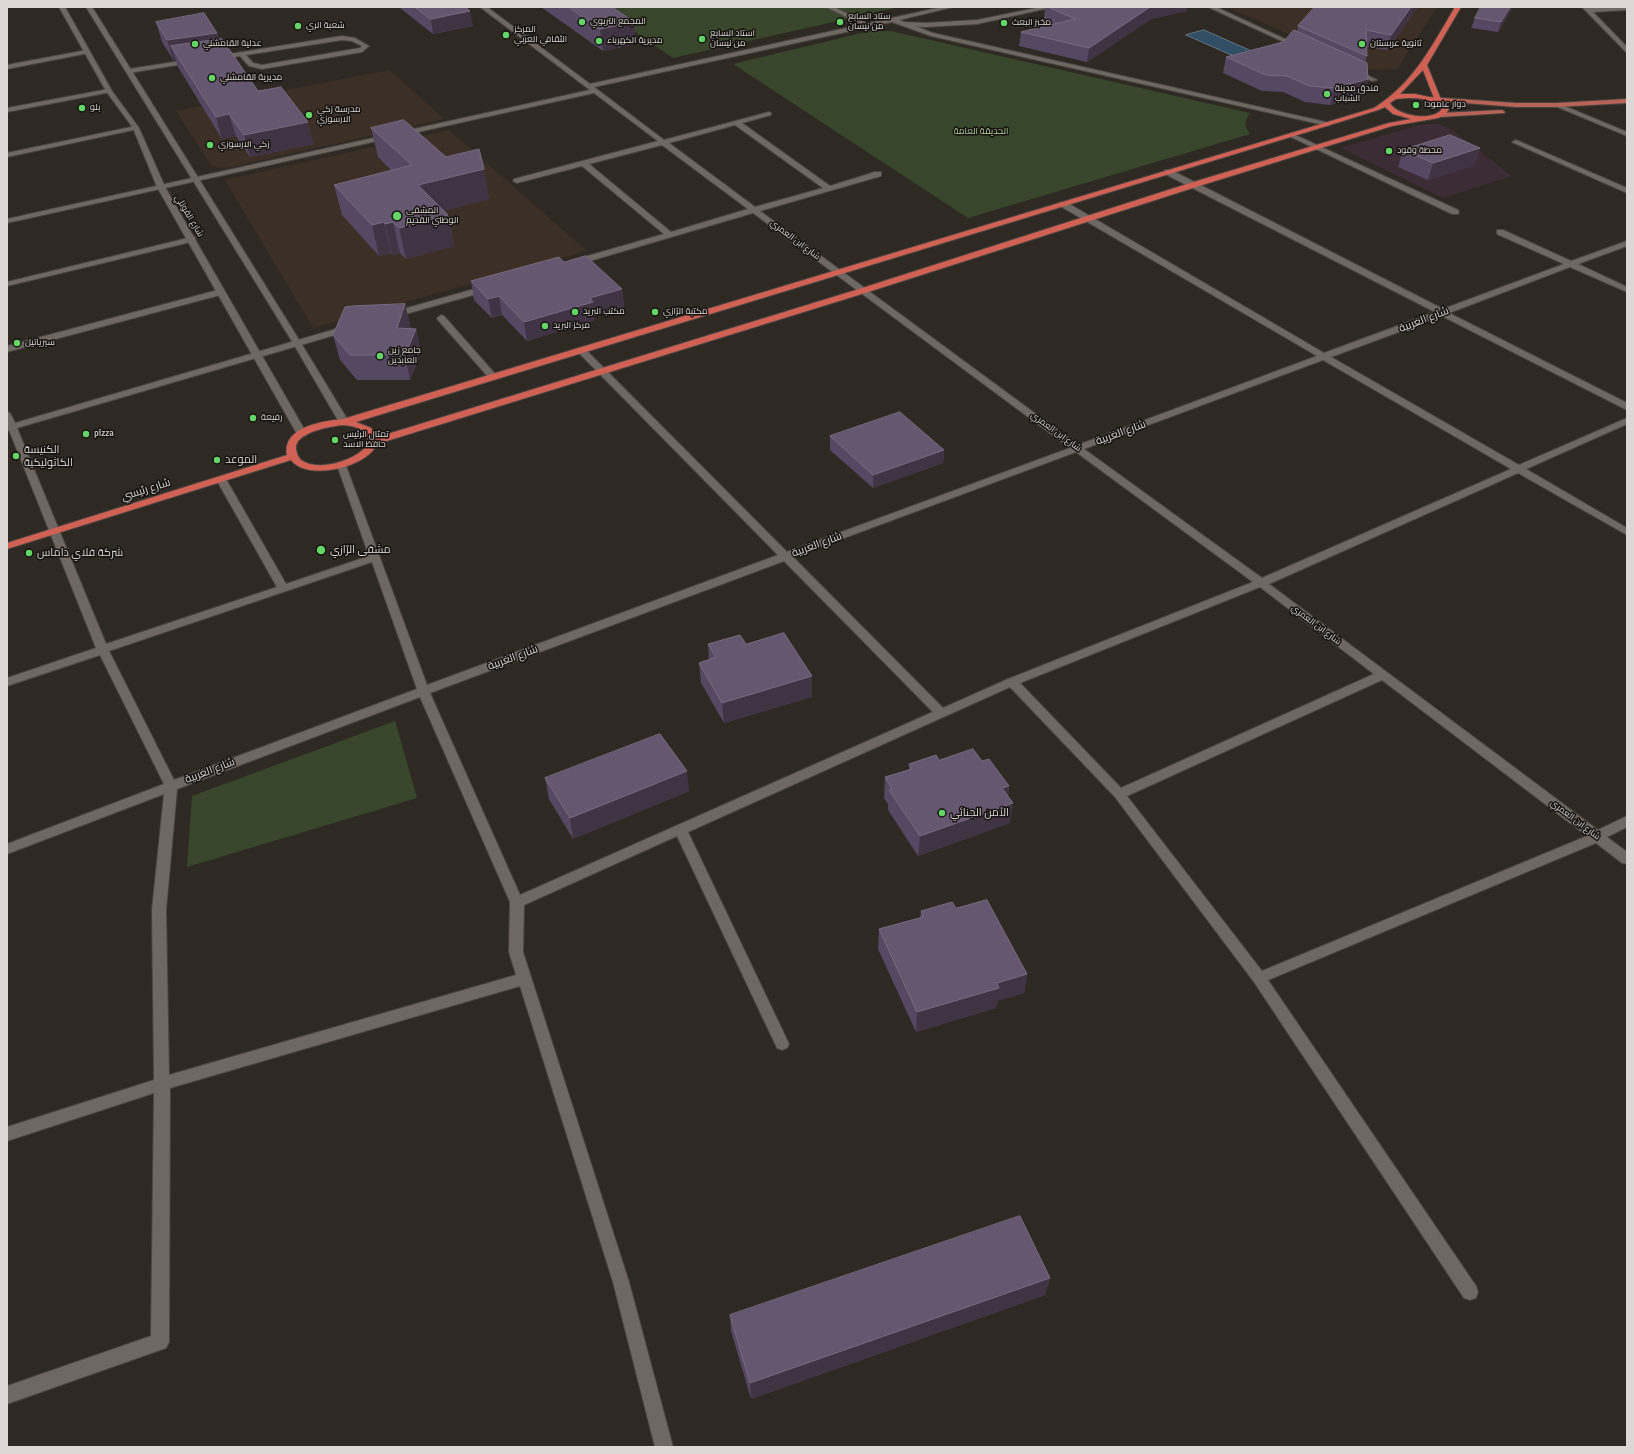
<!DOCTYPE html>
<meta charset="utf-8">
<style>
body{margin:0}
#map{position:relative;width:1634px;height:1454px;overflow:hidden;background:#2f2923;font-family:Signika,sans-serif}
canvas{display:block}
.frame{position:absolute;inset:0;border:8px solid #ddd8d5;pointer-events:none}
</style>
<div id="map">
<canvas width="1634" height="1454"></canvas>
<div class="frame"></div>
</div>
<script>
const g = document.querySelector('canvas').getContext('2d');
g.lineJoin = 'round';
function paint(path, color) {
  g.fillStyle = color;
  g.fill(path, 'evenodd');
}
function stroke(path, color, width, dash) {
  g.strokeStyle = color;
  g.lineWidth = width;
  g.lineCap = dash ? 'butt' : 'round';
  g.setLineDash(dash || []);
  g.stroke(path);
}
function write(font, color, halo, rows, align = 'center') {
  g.font = font + ' Signika,Cairo,sans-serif';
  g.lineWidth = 3;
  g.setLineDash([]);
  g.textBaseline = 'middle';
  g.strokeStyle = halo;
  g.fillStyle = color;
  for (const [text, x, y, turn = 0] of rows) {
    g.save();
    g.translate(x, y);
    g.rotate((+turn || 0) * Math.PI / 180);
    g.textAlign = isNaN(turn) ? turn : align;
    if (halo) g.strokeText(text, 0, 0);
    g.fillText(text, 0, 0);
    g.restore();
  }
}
paint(new Path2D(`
 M1427,124H1440L1455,132L1512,176L1443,198L1341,148L1416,126Z`), '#3c2c36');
paint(new Path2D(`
 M1227,7H1437L1397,69L1370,70Z
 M390,70L444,119L227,168L212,167L176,111Z
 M449,130L587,251L313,328L225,180Z`), '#3b2f26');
paint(new Path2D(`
 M599,7H900L673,58Z
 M870,31H891L1250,113C1244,121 1244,125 1250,134L968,218L733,64Z
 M395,721L417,798L187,867L192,796Z`), '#38472c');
const water = new Path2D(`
 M1204,30L1256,53L1238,58L1186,35Z`);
paint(water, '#304e66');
stroke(water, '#647787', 1);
const service = new Path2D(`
 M826,7H834L872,26L867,27Z
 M1041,7H1053L977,24L926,27L903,26L900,24L903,22L926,23L977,20Z
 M342,36L355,38L369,46L362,52L262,69L249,66L240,56L217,60L214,58L217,56ZM342,40L352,41L362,46L360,48L262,65L253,63L246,55Z
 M193,59L195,60V62L129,73L126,71L129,69Z
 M441,315L444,316L496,375L498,377L496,379H490L438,320L437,318Z`);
const minor = new Path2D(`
 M480,7H487L590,84L942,7H953L899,20L933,33L1330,123V125L1328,126L931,36L892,22L594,87L664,140L769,112L771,113V115L742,123L830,186L875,172H881V176L760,211L1078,445L1317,356L1060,206V202H1066L1324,353L1435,312L1165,174V170H1171L1443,309L1564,264L1497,234V230H1503L1571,261L1627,241V246L1578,264L1627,287V292L1570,267L1449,313L1627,403V410L1442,316L1331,357L1519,465L1627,418V424L1526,469L1627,528V535L1518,473L1269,584L1598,830L1627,816V827L1607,837L1627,852V864L1622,863L1596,843L1268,980L1476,1286L1478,1292L1476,1298L1470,1300L1464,1298L1254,982L1115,797L1010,687L688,832L789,1044L787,1048L782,1050L777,1048L677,836L524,905L523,952L629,1282L673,1447H655L613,1282L520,986L170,1088L169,1342L166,1348L7,1404V1386L151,1336L154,1093L7,1141V1127L154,1080L152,910L164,794L7,854V844L164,784L100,655L7,686V678L96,648L9,430L7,431V412L10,413L15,423L346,326H352L353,328L352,330L17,428L106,644L277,587L216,479L218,477H224L226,479L286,584L369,556L337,465L342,462L345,463L427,685L778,555L578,352L577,350L578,348H584L787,552L1070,448L753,213L576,265H570V261L664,234L582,166L517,183L513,181L514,179L658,141L594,93L7,223V219L590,90ZM735,125L823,188L755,207L669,143ZM662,145L748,209L671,232L589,164ZM1323,360L1511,469L1262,578L1084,449ZM1076,452L1253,582L1008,679L943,708L793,557ZM784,561L933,712L520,895L430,693ZM372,562L417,689L174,780L109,651ZM1260,587L1374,674L1121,788L1020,683ZM1382,680L1587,836L1262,971L1127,796ZM420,697L510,902L509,952L516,975L169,1075L166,910L177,789Z
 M1582,7H1627V10L1593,12L1627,47V53Z
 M87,50L90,52L89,53L7,69V65Z
 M109,89L111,90V92L7,112V108Z
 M1557,103L1627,132V136L1555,106L1554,105Z
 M136,126L138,127V129L7,157V153Z
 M1291,133L1458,210L1459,212L1458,214H1452L1289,136L1288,135Z
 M1516,140L1627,188V193L1514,143L1512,142Z
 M192,237H195V241L7,286V282Z
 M485,286H491L492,288L491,290L395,317H389L388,315L389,313Z
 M218,290H221L225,292L224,294L7,352V346Z`);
const tertiary = new Path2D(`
 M59,7H65L112,91L139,128L165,187L307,434L305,436H299L297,434L157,187L133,128L106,91Z
 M86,7H92L301,343L349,422L347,424L344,425L339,422L293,343Z
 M1208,7H1216L1302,47L1297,48Z
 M1352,70H1356L1377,80L1372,81L1352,72Z`);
const primary = new Path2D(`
 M1429,97L1516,103H1557L1627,99V103L1557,107H1516L1427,100L1426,99Z
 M1502,110L1505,112L1504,113L1441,117L1438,115L1441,113Z`);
const trunk = new Path2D(`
 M1455,7H1461L1427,65L1442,102L1449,109L1445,115L1438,118L1392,126L1196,187L865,293L377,444C368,467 307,482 291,460L7,549V543L287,455C282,427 323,421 343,419L1374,108C1413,84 1432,46 1455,7ZM1423,70L1434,98L1415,94H1400ZM1407,98C1420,98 1433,99 1442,109C1433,122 1397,116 1390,103L1396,99ZM1385,107L1393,114L1411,119L1389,123L1190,183L859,289L378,437L371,428L356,422L1330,125L1378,110ZM344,425C353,426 364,428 368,437L366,447C353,461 318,472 301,460C298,457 297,454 296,449C294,432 332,426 344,425Z`);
stroke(service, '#4a4541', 2);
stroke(minor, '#4a4541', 2);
stroke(tertiary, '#4a4541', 2);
stroke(primary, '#4a4541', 2);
stroke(trunk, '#4a4541', 2);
paint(service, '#6f6862');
paint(minor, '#6f6862');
paint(tertiary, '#6f6862');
paint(primary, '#b86357');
paint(trunk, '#d06154');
paint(new Path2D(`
 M400,7H465L473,26L433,34L400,8Z
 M541,7H612L634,22L636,44L603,51Z
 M1045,7H1187V11L1151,19L1087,62L1019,46L1021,32L1054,24L1044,20Z
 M1418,7L1387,50L1366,47L1367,56L1365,62L1368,79L1364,95L1330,105L1305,102L1283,92L1262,91L1223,73L1226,57L1283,42L1297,32L1298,26Z
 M1513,7L1498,32L1471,28L1475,18Z
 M156,22L217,33L219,39L258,91L314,144L250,157L236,136L222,139L178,67L176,60L174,61L162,42Z
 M371,128L446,157L484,169L489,199L443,211L448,215L454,246L406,259L400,253L392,255L391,253L379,256L342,215L334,185L391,170L378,157Z
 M1480,148L1474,165L1428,180L1398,167L1403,150Z
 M564,262L622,289L624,307L595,316V320L527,341L502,315L492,318L474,300L471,281Z
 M405,304L411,329H416L421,353L410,380H357L340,360L333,335Z
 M830,436L944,450L943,463L873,488L830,450Z
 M708,644H746L812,697L724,723L701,683L699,663L709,660Z
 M939,760L982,761L1009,786L1008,796L1010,823L918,856L888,810V804L884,798L885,777L909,770V764Z
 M545,778L689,791L573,839L549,799Z
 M956,908L1027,974L1024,993L997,1001L996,1008L916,1032L878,949L879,929L920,918L921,911Z
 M1050,1278L1045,1295L751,1399L731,1331L730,1315Z`), '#564763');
paint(new Path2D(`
 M1150,7H1187V11L1151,19L1087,62L1089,48Z
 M1411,7H1418L1387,50L1391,35Z
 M1510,7H1513L1498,32L1501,22Z
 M470,11L473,26L433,34L431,19Z
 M634,22L636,44L603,51L600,29Z
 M217,33L223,53L171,46L176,60L174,61L167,40Z
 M1368,79L1364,95L1330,105L1334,88Z
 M229,114L236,136L222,139L216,117Z
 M308,122L314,144L250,157L244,135Z
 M1480,148L1474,165L1428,180L1433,163Z
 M484,169L489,199L425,216L418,185Z
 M448,215L454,246L406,259L399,228Z
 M384,222L391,253L379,256L372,225Z
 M393,222L400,253L392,255L385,224Z
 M622,289L624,307L595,316V320L527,341L524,322L590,298Z
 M499,296L502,315L492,318L488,299Z
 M405,304L411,329L397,328Z
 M416,329L421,353L410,380L405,355Z
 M944,450L943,463L873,488V475Z
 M812,676V697L724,723L722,703Z
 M687,771L689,791L573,839L570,818Z
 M1009,786L1007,805L1013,803L1010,823L918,856L920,836L1002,788Z
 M1027,974L1024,993L997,1001L996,1008L916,1032L917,1012L997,983Z
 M1050,1278L1045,1295L751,1399L750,1383Z`), '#403444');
const building = new Path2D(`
 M415,7H465L470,11L431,19Z
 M569,7H612L634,22L600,29Z
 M1048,7H1150L1089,48L1021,32L1075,19Z
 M1315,7H1411L1391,35L1366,30L1367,56L1298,26Z
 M1481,7H1510L1501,22L1475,18Z
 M204,13L217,33L167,40L156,22Z
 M1294,30L1367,63L1368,79L1334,88L1309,86L1287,76L1266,75L1226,57L1283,42Z
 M222,39L258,91L281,87L308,122L244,135L229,114L216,117L171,46Z
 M404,120L446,157L479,149L484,169L418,185L448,215L399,228L393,222L385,224L384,222L372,225L334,185L412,165L371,128Z
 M1450,135L1480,148L1433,163L1403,150Z
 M586,256L622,289L590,298L593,302L524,322L499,296L488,299L471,281L559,257L564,262Z
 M405,304L397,328L416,329L405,355H350L333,335L345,307L352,306Z
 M900,412L944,450L873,475L830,436Z
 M784,633L812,676L722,703L699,663L716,657L708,644L740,635L746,644Z
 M660,734L687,771L570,818L545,778Z
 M973,749L982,761L989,759L1009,786L1002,788L1013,803L920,836L889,790L892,789L885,777L912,769L909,764L936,755L939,760Z
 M987,900L1027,974L997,983L999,988L917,1012L879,929L923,917L921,911L952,902L956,908Z
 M1020,1216L1050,1278L750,1383L730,1315Z`);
paint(building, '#65576f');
stroke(building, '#786b7f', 1);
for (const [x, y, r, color] of [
 [582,22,4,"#65d467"],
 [840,22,4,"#65d467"],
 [1004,23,4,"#65d467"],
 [298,26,4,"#65d467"],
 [506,35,4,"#65d467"],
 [702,39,4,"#65d467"],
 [599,41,4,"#65d467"],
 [195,44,4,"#65d467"],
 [1362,44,4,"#65d467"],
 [212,78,4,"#65d467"],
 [1327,94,4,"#65d467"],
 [1416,105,4,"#65d467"],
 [82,108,4,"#65d467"],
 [309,115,4,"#65d467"],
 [210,145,4,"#65d467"],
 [1389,151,4,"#65d467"],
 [397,216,5,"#65d467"],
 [575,312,4,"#65d467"],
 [655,312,4,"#65d467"],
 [545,326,4,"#65d467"],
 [17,343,4,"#65d467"],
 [380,356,4,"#65d467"],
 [253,418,4,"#65d467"],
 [86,434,4,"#65d467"],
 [335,440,4,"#65d467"],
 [16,456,4,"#65d467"],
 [217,460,4,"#65d467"],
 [321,550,5,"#65d467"],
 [29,553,4,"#65d467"],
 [942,813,4,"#65d467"]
]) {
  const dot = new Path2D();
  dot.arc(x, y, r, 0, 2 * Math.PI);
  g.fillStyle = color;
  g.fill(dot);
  stroke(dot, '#151210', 1.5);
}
write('9px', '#ddd8d5', '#151210', [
 ["ستاد السابع",848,17],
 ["من نيسان",848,27],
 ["المجمع التربوي",590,22],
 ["مخبز البعث",1012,23],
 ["شعبة الري",306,26],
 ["المركز",514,30],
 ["الثقافي العربي",514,40],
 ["استاد السابع",710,34],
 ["من نيسان",710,44],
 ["مديرية الكهرباء",607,41],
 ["عدلية القامشلي",203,44],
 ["ثانوية عربستان",1370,44],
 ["مديرية القامشلي",220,78],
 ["فندق مدينة",1335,89],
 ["الشباب",1335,99],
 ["دوار عامودا",1424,105],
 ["بلو",90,108],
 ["مدرسة زكي",317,110],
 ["الارسوزي",317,120],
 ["زكي الارسوزي",218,145],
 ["محطة وقود",1397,151],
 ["المشفى",406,211],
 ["الوطني القديم",406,221],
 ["مكتب البريد",583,312],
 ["مكتبة الرّازي",663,312],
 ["مركز البريد",553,326],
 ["سيرياتيل",25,343],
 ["جامع زين",388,351],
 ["العابدين",388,361],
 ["رفيعة",261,418],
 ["pîzza",94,434],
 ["تمثال الرئيس",343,435],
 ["حافظ الاسد",343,445]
], 'left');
write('9px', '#b2d199', '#151210', [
 ["الحديقة العامة",981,132]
]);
write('9px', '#ddd8d5', '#151210', [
 ["شارع القوتلي",189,216,59],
 ["شارع ابن العمري",795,240,37],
 ["شارع ابن العمري",1056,432,36],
 ["شارع ابن العمري",1316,625,37],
 ["شارع ابن العمري",1575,820,37]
]);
write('11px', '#ddd8d5', '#151210', [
 ["شارع الغربية",1424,320,-21],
 ["شارع الغربية",1121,433,-20],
 ["شارع رئيسي",146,490,-18],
 ["شارع الغربية",817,545,-20],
 ["شارع الغربية",513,658,-20],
 ["شارع الغربية",210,771,-21]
]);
write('11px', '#ddd8d5', '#151210', [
 ["الكنيسة",24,450],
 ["الكاثوليكية",24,463],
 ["الموعد",225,460],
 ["مشفى الرّازي",330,550],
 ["شركة فلاي داماس",37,553],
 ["الأمن الجنائي",950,813]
], 'left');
</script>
